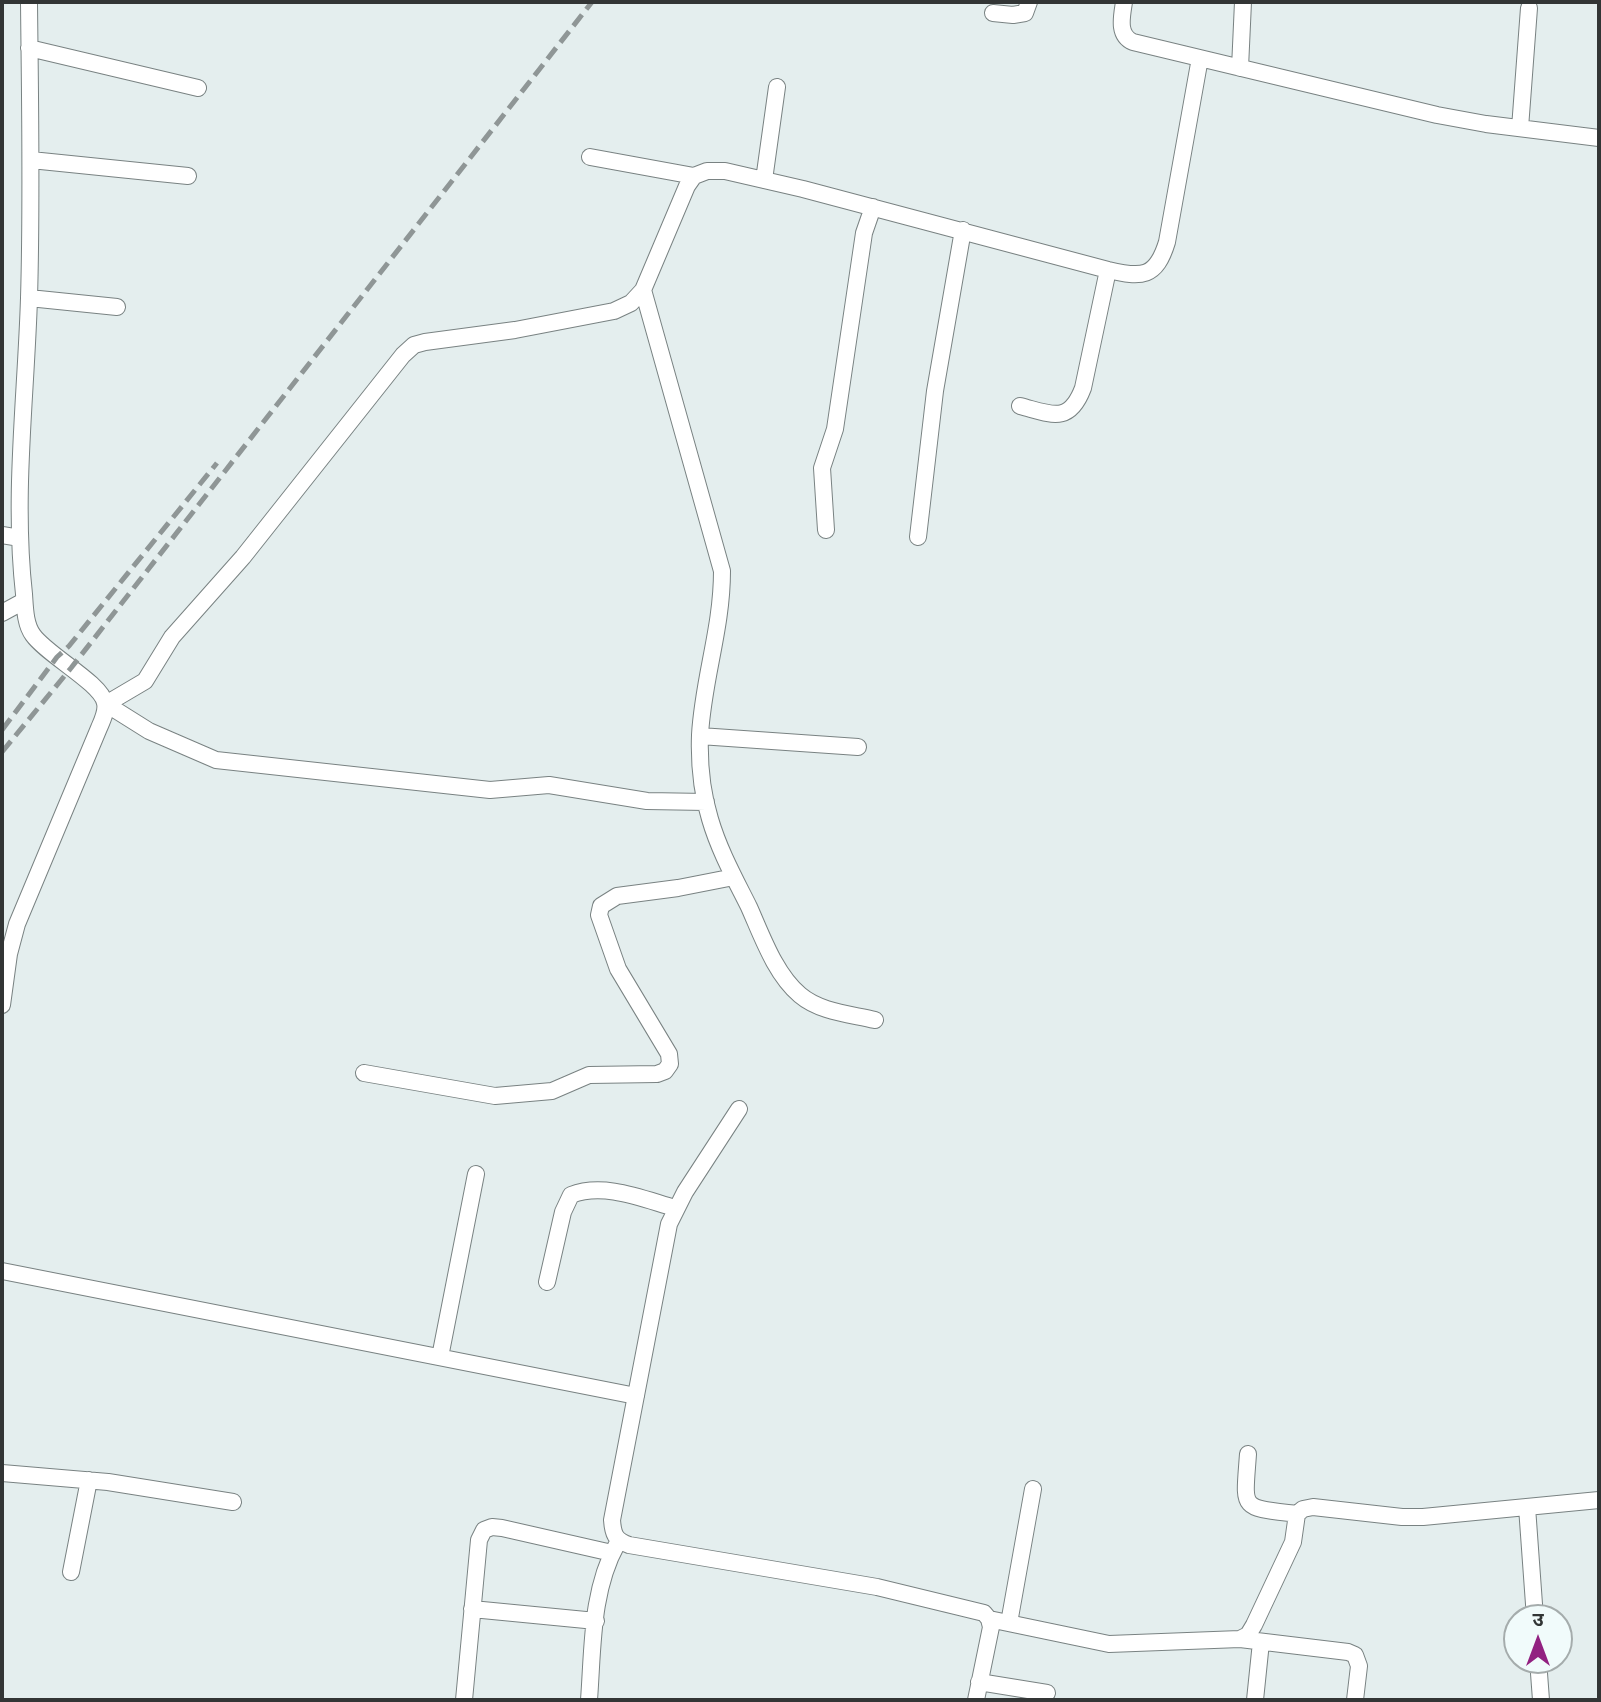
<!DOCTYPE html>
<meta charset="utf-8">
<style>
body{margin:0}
#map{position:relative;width:1601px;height:1702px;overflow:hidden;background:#e4eeee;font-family:"Fira Sans","Noto Sans Devanagari",sans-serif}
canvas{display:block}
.frame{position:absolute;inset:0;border:4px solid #323535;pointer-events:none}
.north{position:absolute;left:1503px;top:1604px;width:70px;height:70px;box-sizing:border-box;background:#f1fbfb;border:2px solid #a5acac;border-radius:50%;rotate:0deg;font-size:19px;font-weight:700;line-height:28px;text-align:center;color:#323535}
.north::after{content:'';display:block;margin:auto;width:24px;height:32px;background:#922181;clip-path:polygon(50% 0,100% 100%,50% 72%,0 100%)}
</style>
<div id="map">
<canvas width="1601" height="1702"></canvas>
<div class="frame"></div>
<div class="north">उ</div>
</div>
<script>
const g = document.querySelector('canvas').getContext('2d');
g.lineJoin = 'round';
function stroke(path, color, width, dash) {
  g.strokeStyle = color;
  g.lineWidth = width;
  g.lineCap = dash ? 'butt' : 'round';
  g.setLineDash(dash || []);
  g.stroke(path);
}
const minor = new Path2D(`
 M1124,2C1122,16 1117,35 1133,42L1437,115L1486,124L1599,138
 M993,13L1013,15L1025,13L1029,2
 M29,48L198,88
 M1240,68L1243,2
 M1520,128L1529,8
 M590,157L694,176
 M31,160L188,176
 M764,180L777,87
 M643,290L722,571C722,629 703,679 700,735C699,762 702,793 710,819C719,850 735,879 749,907C762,936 775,974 800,995C820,1012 850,1014 875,1020
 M29,298L117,307
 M1020,406C1051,414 1069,425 1083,388L1108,270
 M826,530L822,468L835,429L864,233L873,207
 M2,535L20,538
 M918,537L935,391L963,230
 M2,613L24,601
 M700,736L858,747
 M706,802L647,801L549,785L490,790L216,760L149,731L106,704L145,681L172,637L243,557L403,355L414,345L425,342L515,330L614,311L631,303L643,290L687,186L694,176L707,171H725L803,189L1108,270C1142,278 1156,278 1167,242L1200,58
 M2,1005L9,954L17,924L99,728C102,721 107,711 105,703C101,683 47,655 33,635C25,624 25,608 24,594C13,496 26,397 29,298C32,199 30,101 29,2
 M364,1073L495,1096L552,1091L589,1075L657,1074L665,1071L670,1064L669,1054L618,969L599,915L601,906L617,896L678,888L734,877
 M739,1109L685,1192L669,1224L612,1520C613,1534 615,1540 629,1545L877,1587L984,1613L989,1619L991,1627L976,1700
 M2,1271L636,1396
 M547,1282L563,1212L571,1195C604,1182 643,1199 675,1208
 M440,1357L476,1174
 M1248,1454C1244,1511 1239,1507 1297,1514
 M2,1473L108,1482L233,1502
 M1527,1507L1535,1618
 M71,1572L89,1480
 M472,1609L596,1621
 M989,1619L1109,1644L1240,1639L1248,1635L1254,1625L1293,1542L1297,1514L1303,1509L1313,1507L1402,1517H1423L1599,1500
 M1009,1623L1033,1489
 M1240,1639L1348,1652L1355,1655L1359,1666L1355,1700
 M1538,1660L1541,1700
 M979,1682L1047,1693
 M464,1700L479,1540L484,1530L492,1527L502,1528L612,1553
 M589,1700C593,1647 591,1591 617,1544
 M1255,1700L1261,1642`);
stroke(minor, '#798282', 18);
stroke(minor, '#fff', 16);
stroke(new Path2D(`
 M2,730L57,657L69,646L217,463
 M2,752L71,668L592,2`), '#8f9696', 5, [14, 7]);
</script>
